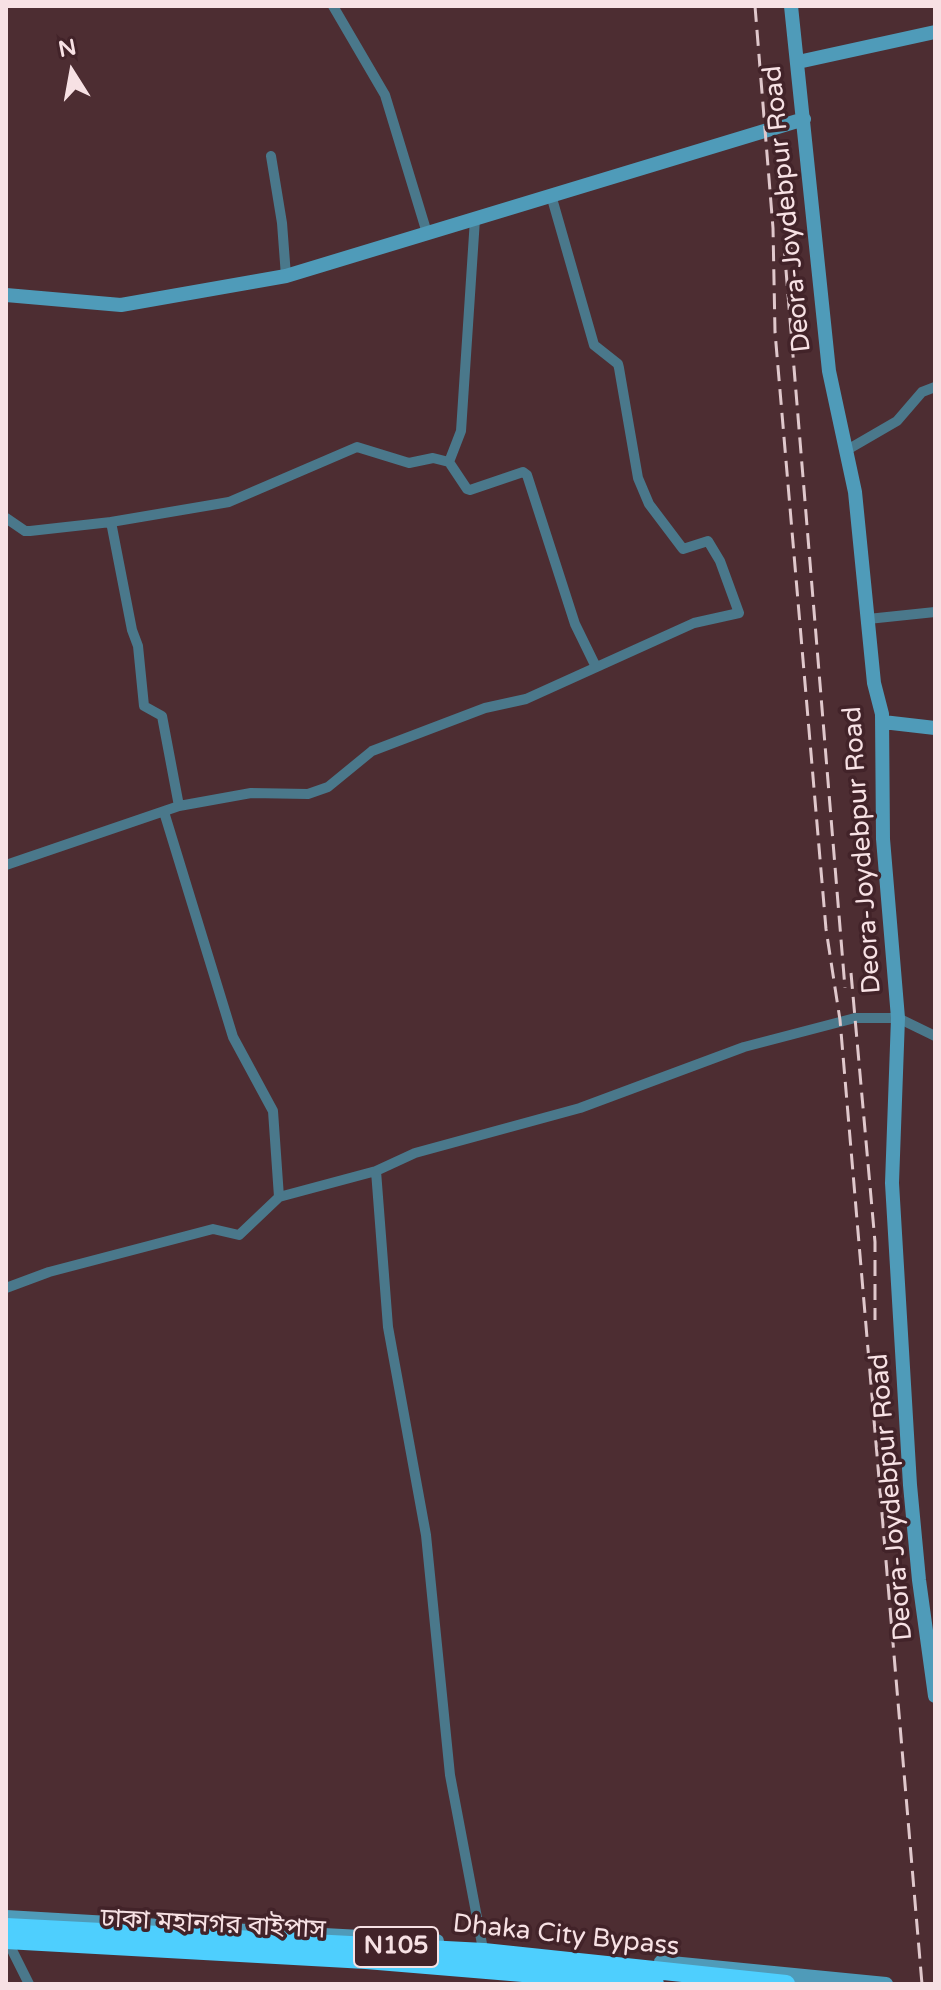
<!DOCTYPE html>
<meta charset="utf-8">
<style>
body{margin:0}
#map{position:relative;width:941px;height:1990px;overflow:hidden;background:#4d2d32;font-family:"Varela Round",sans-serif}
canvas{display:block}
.frame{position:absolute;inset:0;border:8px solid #f7e1e4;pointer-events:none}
.north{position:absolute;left:32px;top:32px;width:80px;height:80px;-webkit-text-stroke:6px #422329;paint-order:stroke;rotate:349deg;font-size:22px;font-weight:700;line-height:32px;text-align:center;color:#f7e1e4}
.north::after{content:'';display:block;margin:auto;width:28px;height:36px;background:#f7e1e4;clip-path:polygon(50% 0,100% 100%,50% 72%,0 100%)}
</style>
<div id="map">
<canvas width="941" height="1990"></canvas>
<div class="frame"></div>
<div class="north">N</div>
</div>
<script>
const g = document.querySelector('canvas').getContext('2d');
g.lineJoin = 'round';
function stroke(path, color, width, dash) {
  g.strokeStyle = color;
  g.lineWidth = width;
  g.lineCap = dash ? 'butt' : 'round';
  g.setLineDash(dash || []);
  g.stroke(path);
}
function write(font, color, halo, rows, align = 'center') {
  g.font = font + ' "Varela Round","Noto Sans Bengali",sans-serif';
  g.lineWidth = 7;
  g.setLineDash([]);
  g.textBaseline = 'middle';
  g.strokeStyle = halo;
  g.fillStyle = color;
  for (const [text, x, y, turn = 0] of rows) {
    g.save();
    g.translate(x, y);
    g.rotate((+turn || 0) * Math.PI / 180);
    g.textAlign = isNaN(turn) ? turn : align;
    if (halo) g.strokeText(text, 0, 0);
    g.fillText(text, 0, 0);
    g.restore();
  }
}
stroke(new Path2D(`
 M333,6L385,95L427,233
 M271,156L282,223L286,276
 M551,195L594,345L618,364L619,368L638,478L649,504L683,549L708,541L720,561L739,613
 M847,450L897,421L922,392L935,387
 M449,462L461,431L475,219
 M6,518L25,531H30L111,522L229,502L357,447L409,463L433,458L449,462L467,489L470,490L523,472L527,475L575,624L596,667
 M111,522L132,630L138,646L144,706L162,716L179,806
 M868,619L935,612
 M164,812L233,1037L273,1111L279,1197
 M6,865L179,806L251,793L308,794L328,787L372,751L485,708L526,699L694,623L739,613
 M376,1171L388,1327L426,1535L450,1775L482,1944
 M6,1288L49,1272L213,1229L239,1235L279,1197L376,1171L415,1153L580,1108L744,1047L855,1018H898L935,1036
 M11,1948L29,1984`), '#4a788b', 10);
stroke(new Path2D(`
 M791,6L829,371L855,492L874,683L882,714L883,839L898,1018L892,1183L910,1485L919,1580L935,1696
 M798,62L935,32
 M6,295L121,305L286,276L804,119
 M883,722L935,728
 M6,1917L161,1926
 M210,1929L437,1941
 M661,1962L886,1984`), '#4f9bb9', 14);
stroke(new Path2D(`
 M6,1927L484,1952L786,1984
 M6,1940L366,1960L655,1984`), '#4ecffe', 18);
stroke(new Path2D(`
 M755,6L773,228L775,332L826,929L840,1020L922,1984
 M778,165L792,256
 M784,246L845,988
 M851,973L875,1242V1320`), '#e0c8cc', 3, [16, 8]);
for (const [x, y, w] of [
 [396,1947,84]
]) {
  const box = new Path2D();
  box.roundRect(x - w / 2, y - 20, w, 40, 6);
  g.fillStyle = '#422329';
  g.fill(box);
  stroke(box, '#f7e1e4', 2);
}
write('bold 24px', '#f7e1e4', null, [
 ["N105",396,1947]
]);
write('26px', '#f7e1e4', '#422329', [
 ["Deora-Joydebpur Road",788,209,-96],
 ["Deora-Joydebpur Road",863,850,-94],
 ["Deora-Joydebpur Road",892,1497,-95],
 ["ঢাকা মহানগর বাইপাস",213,1925,3],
 ["Dhaka City Bypass",566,1936,6]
]);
</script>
